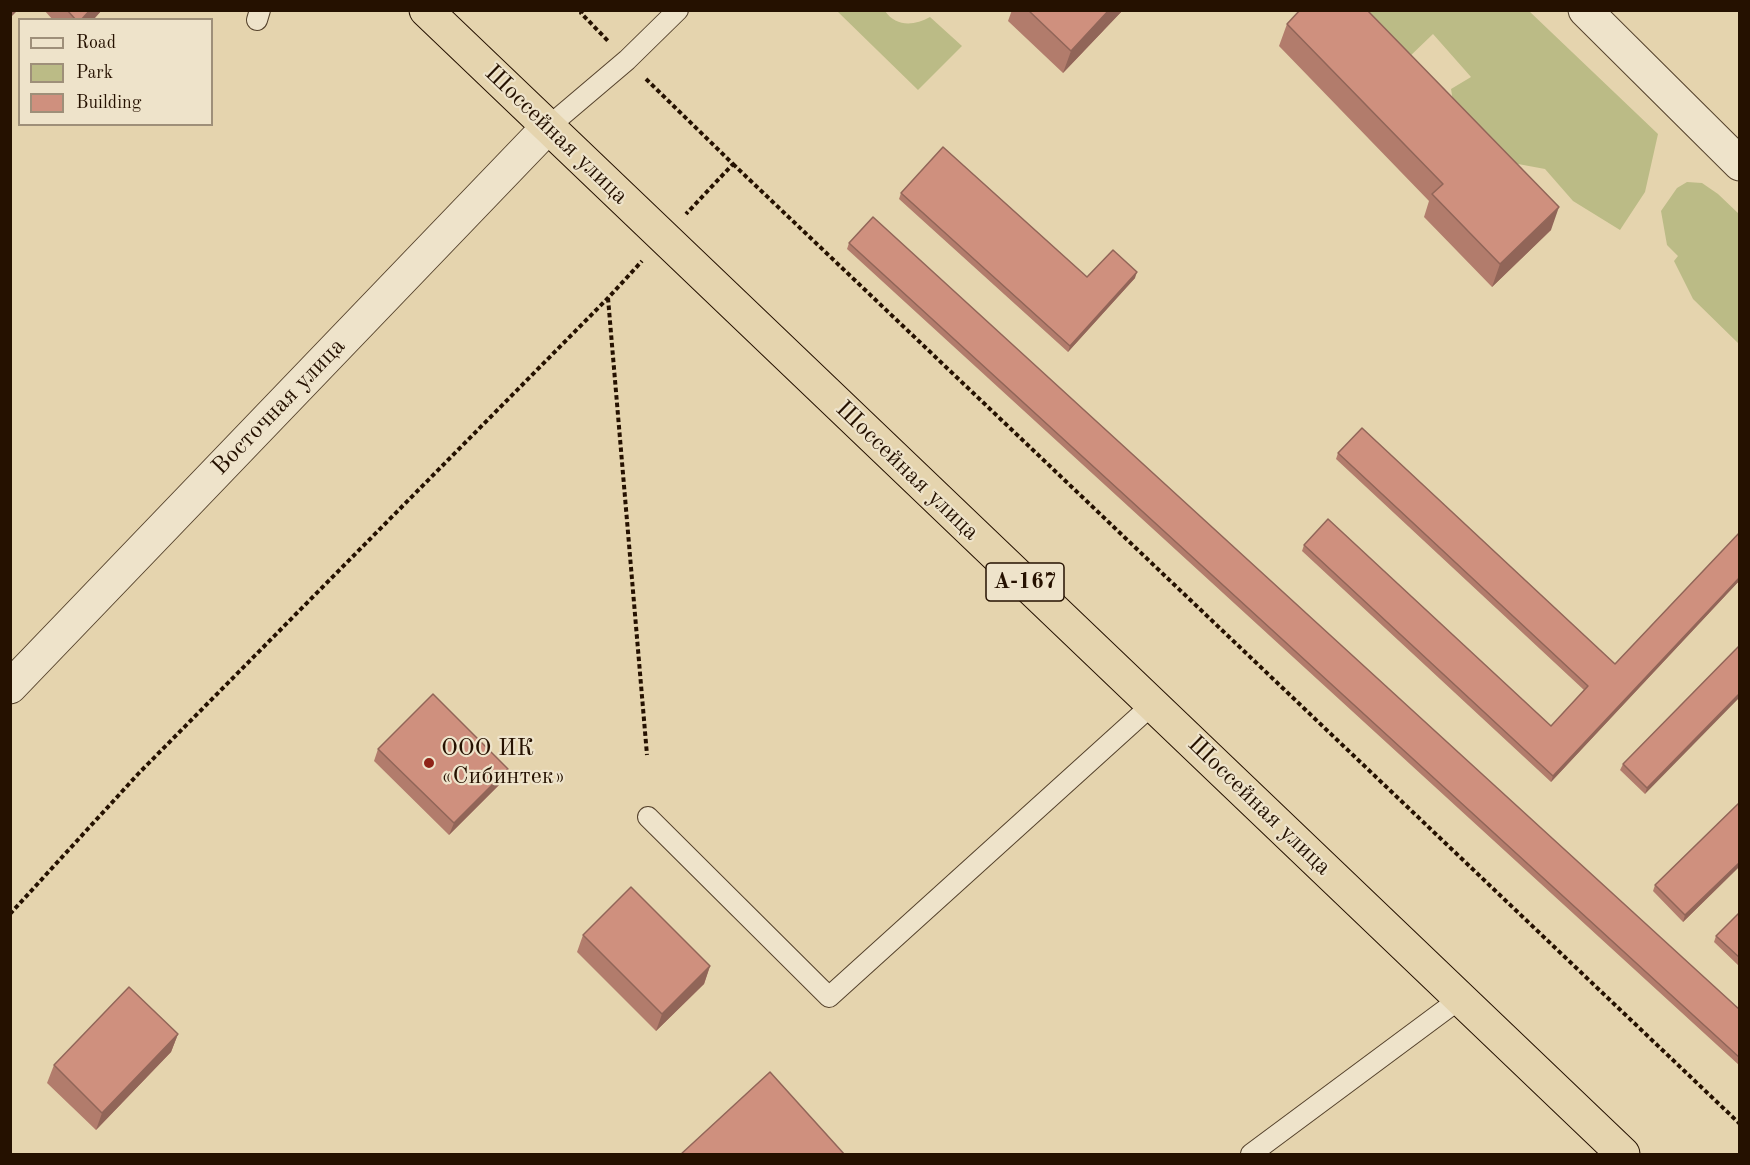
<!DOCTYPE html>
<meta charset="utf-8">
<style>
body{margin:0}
#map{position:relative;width:1750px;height:1165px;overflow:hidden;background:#e5d4ae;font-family:"Old Standard TT",serif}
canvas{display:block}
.frame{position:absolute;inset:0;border:12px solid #251100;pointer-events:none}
.legend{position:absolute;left:18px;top:18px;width:195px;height:108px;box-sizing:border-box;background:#eee3ca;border:2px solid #9e8f79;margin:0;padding:8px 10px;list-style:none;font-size:18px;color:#251100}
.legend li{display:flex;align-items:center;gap:12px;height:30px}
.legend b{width:30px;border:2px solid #9e8f79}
</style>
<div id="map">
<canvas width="1750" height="1165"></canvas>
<div class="frame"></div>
<ul class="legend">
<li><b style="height:8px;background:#eee3ca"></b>Road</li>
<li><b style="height:16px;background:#bbbb86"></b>Park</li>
<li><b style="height:16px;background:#cf907e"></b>Building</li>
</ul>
</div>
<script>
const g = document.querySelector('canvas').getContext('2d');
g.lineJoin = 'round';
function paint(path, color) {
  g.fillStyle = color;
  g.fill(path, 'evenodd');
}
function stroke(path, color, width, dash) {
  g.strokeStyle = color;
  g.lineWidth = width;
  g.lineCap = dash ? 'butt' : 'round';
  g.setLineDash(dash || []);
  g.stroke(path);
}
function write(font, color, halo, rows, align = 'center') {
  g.font = font + ' "Old Standard TT",serif';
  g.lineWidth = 4.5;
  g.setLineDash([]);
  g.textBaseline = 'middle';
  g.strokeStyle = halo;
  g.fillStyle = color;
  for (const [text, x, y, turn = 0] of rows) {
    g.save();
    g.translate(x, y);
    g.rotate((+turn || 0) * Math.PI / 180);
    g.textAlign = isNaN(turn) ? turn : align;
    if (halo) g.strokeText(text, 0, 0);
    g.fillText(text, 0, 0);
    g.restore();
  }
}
paint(new Path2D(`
 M837,11H885C896,27 914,26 930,17L962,46L918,90Z
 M1361,11H1529L1658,134L1645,192L1620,230L1573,201L1545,169L1502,161L1455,114L1451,89L1471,77L1433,34L1406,60Z
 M1687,182L1702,183L1718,194L1739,214V344L1693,299L1674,261L1678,256L1667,245L1661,211L1677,188Z`), '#bbbb86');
const service = new Path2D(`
 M257,20L260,10
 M548,127L627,60L678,10
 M648,817L829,997L1153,704
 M1251,1154L1461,998`);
const minor = new Path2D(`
 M1585,10L1740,164`);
const tertiary = new Path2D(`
 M10,687L548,127`);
const trunk = new Path2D(`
 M426,10L1623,1154`);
stroke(service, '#55422c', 22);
stroke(minor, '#55422c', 35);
stroke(tertiary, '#55422c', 35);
stroke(trunk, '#251100', 35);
stroke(new Path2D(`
 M583,10L581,13L609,42
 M646,79L733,164L686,214
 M733,164L1740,1124
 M608,298L647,755
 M10,914L139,773L608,298L642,261`), '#251100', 4, [4.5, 3]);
stroke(service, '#eee3ca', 20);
stroke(minor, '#eee3ca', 33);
stroke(tertiary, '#eee3ca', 33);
stroke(trunk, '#e5d4ae', 33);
paint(new Path2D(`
 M44,10H102L93,20H53Z
 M1012,10H1123L1063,73L1008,21Z
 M1287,24L1551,230L1492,287L1424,217L1429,201L1279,46Z
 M901,193L1087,277L1135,278L1068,352L899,199Z
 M849,243L1740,1010V1066L847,249Z
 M1338,453L1615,664L1740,532V580L1551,782L1302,551L1304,545L1551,726L1584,690L1336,459Z
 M1740,645L1645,794L1620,770L1623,764Z
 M378,749L508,769L503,781L449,835L374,761Z
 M1740,802V866L1683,922L1653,891L1655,885Z
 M1740,912V967L1714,942L1716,936Z
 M583,935L710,966L704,984L656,1031L577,952Z
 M178,1034L171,1052L96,1130L47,1083L54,1065Z`), '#b27c6c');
paint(new Path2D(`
 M11,10H18L10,18V12Z
 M90,10H102L93,20H81Z
 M1109,10H1123L1063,73L1071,51Z
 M1559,207L1551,230L1492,287L1500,264Z
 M1137,272L1135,278L1068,352L1070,346Z
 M1740,577V580L1551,782L1553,776Z
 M1740,693V697L1645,794L1647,788Z
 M508,769L503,781L449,835L454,823Z
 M1740,862V866L1683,922L1685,915Z
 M710,966L704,984L656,1031L662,1014Z
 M178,1034L171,1052L96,1130L102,1113Z`), '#916558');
const building = new Path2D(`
 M67,10H90L81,20H76Z
 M1028,10H1109L1071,51Z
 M1300,10H1367L1559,207L1500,264L1432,194L1443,184L1287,24Z
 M943,147L1087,277L1113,250L1137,272L1070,346L901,193Z
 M873,217L1740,1010V1058L849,243Z
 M1362,428L1615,664L1740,532V577L1553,776L1304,545L1328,519L1551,726L1588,686L1338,453Z
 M1740,645V693L1647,788L1623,764Z
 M433,694L508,769L454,823L378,749Z
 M1740,802V862L1685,915L1655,885Z
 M631,887L710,966L662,1014L583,935Z
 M1740,912V958L1716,936Z
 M129,987L178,1034L102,1113L54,1065Z
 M770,1072L845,1155H680Z`);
paint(building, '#cf907e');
stroke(building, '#916558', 1.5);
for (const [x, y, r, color] of [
 [429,763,6,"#8f2418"]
]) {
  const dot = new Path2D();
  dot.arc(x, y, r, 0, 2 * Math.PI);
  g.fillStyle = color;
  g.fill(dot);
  stroke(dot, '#eee3ca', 2);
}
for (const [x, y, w] of [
 [1025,582,78]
]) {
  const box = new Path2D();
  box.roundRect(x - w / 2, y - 19, w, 38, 4.5);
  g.fillStyle = '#eee3ca';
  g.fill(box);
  stroke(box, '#251100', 1.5);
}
write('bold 22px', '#251100', null, [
 ["А-167",1025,582]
]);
write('24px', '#251100', '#eee3ca', [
 ["Шоссейная улица",556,135,44],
 ["Восточная улица",279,407,-46],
 ["Шоссейная улица",907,471,44],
 ["Шоссейная улица",1259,806,44]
]);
write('24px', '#251100', '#eee3ca', [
 ["ООО ИК",441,749],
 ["«Сибинтек»",441,777]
], 'left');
</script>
